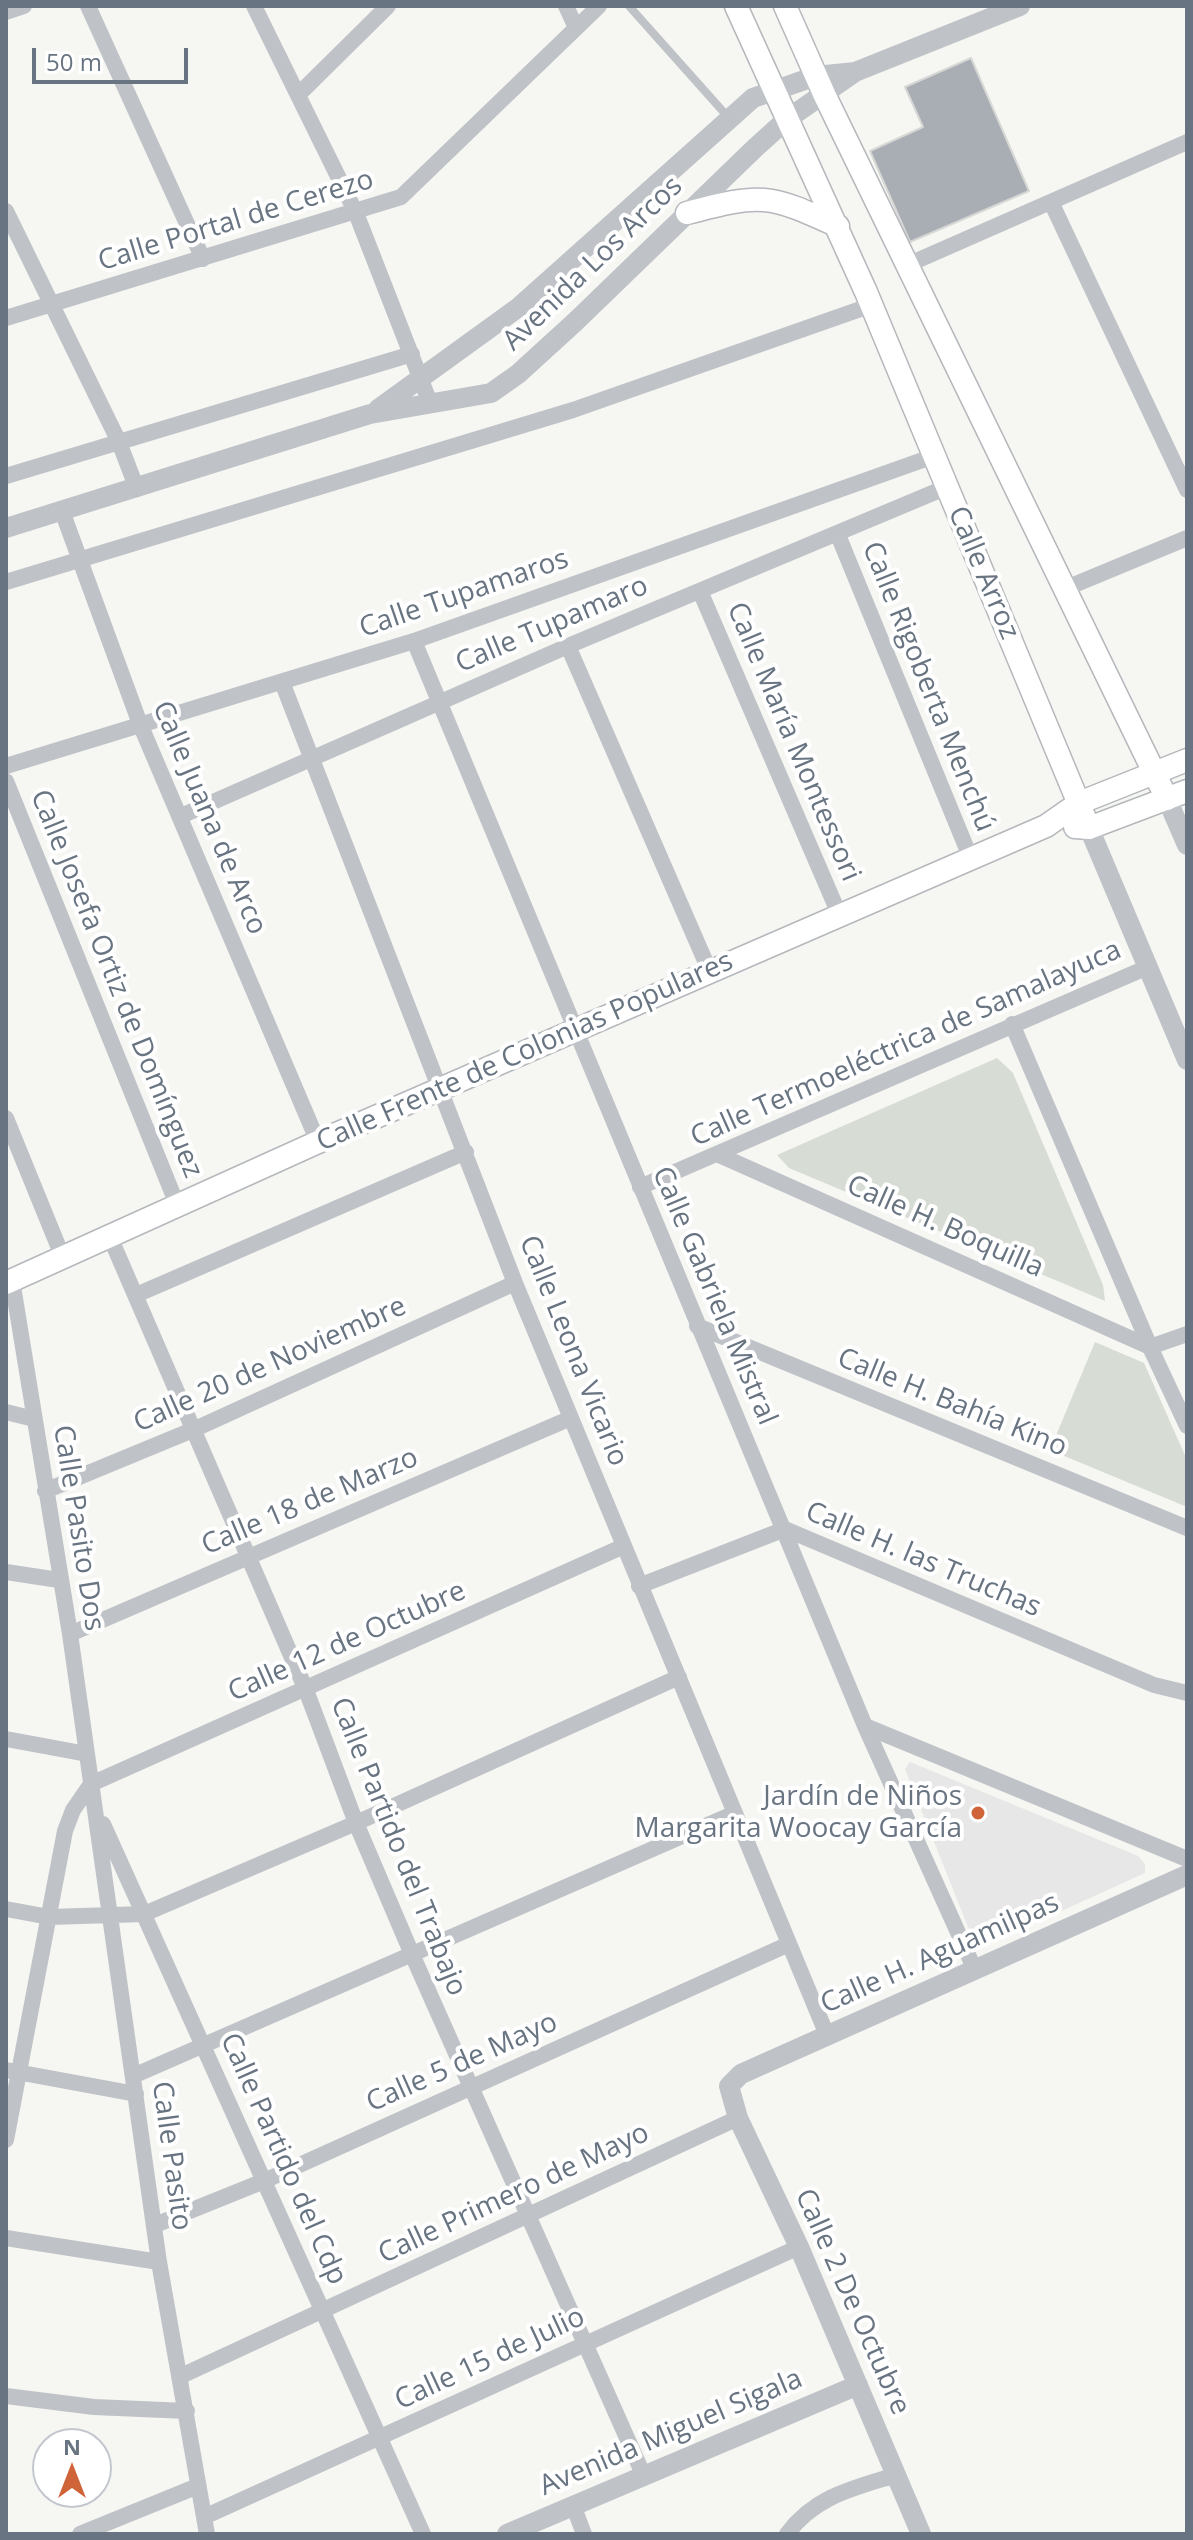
<!DOCTYPE html>
<meta charset="utf-8">
<style>
body{margin:0}
#map{position:relative;width:1193px;height:2540px;overflow:hidden;background:#f6f6f3;font-family:"Open Sans",sans-serif}
canvas{display:block}
.frame{position:absolute;inset:0;border:8px solid #687481;pointer-events:none}
.north{position:absolute;left:32px;top:2428px;width:80px;height:80px;box-sizing:border-box;background:#fff;border:2px solid #c3c7cd;border-radius:50%;rotate:0deg;font-size:22px;font-weight:700;line-height:32px;text-align:center;color:#687481}
.north::after{content:'';display:block;margin:auto;width:28px;height:36px;background:#d06439;clip-path:polygon(50% 0,100% 100%,50% 72%,0 100%)}
.scale{position:absolute;left:32px;top:48px;width:156px;height:36px;box-sizing:border-box;border:4px solid #687481;border-top:0;padding-left:10px;font-size:24px;line-height:28px;white-space:nowrap;color:#687481;-webkit-text-stroke:6px #fff;paint-order:stroke}
</style>
<div id="map">
<canvas width="1193" height="2540"></canvas>
<div class="frame"></div>
<div class="north">N</div>
<div class="scale">50 m</div>
</div>
<script>
const g = document.querySelector('canvas').getContext('2d');
g.lineJoin = 'round';
function paint(path, color) {
  g.fillStyle = color;
  g.fill(path, 'evenodd');
}
function stroke(path, color, width, dash) {
  g.strokeStyle = color;
  g.lineWidth = width;
  g.lineCap = dash ? 'butt' : 'round';
  g.setLineDash(dash || []);
  g.stroke(path);
}
function write(font, color, halo, rows, align = 'center') {
  g.font = font + ' "Open Sans",sans-serif';
  g.lineWidth = 8;
  g.setLineDash([]);
  g.textBaseline = 'middle';
  g.strokeStyle = halo;
  g.fillStyle = color;
  for (const [text, x, y, turn = 0] of rows) {
    g.save();
    g.translate(x, y);
    g.rotate((+turn || 0) * Math.PI / 180);
    g.textAlign = isNaN(turn) ? turn : align;
    if (halo) g.strokeText(text, 0, 0);
    g.fillText(text, 0, 0);
    g.restore();
  }
}
paint(new Path2D(`
 M910,1762L1138,1856L1145,1864V1873L984,1946L974,1942L905,1769Z`), '#e6e7e6');
paint(new Path2D(`
 M997,1058L1013,1073L1103,1285L1105,1301L789,1168L777,1155Z
 M1095,1342L1144,1363L1187,1460V1507L1050,1450Z`), '#d7dcd4');
const building = new Path2D(`
 M971,58L1029,191L910,242L870,151L923,127L905,87Z`);
paint(building, '#a8aeb4');
stroke(building, '#d7d7d5', 2);
const secondary = new Path2D(`
 M736,6L866,292L1089,828
 M785,6L825,96L1167,799
 M687,213C762,193 768,194 838,226
 M1075,827L1089,828L1187,791
 M6,1283L318,1142L1046,826L1079,803L1187,760`);
stroke(secondary, '#b4b8bc', 25);
stroke(new Path2D(`
 M629,6L728,117`), '#bfc2c6', 8);
stroke(new Path2D(`
 M88,6L203,259
 M254,6L356,213L430,403
 M566,6L576,28
 M6,12L24,6
 M300,93L388,6
 M1051,202L1187,490
 M6,211L119,442L137,489
 M907,265L1187,142
 M6,318L401,197L599,6
 M6,476L412,354
 M62,511L140,724L318,1142
 M838,535L971,859
 M6,582L573,410L872,305
 M1064,589L1187,538
 M700,591L839,914
 M414,641L865,1726L974,1968
 M568,646L710,972
 M282,682L515,1283L827,2035
 M6,766L414,641L934,456
 M6,781L178,1207
 M181,816L568,646L947,487
 M1012,1024L1150,1347L1187,1426
 M6,1118L63,1258
 M719,1155L1150,1347L1187,1334
 M640,1187L1148,967
 M110,1237L306,1690L356,1823L411,1952L643,2474
 M12,1280L70,1634L159,2262L207,2534
 M136,1295L466,1152
 M697,1326L1187,1528
 M6,1412L34,1419
 M45,1491L195,1429L515,1283
 M6,1572L59,1580
 M639,1586L785,1529L1154,1685L1187,1693
 M70,1634L571,1418
 M865,1726L1187,1859
 M6,1739L87,1754
 M103,1824L423,2534
 M6,1909L49,1917L144,1914L356,1823L679,1677
 M6,2070L136,2094
 M133,2076L735,1813
 M6,2140L65,1831L73,1810L91,1784L624,1546
 M155,2225L264,2181L789,1944
 M6,2238L159,2262
 M181,2376L738,2118
 M6,2396L94,2407L187,2411
 M573,2505L584,2534
 M204,2517L799,2247
 M80,2534L198,2486
 M787,2534C815,2496 854,2488 896,2475`), '#bfc2c6', 16);
stroke(new Path2D(`
 M378,409L519,307L753,98L816,76L855,72L1020,6
 M6,528L370,414L491,393L518,374L575,322L755,148L786,120L855,72
 M1167,799L1187,845
 M1089,828L1187,1060
 M507,2534L858,2385
 M921,2534L799,2247L738,2118L729,2086L741,2074L1187,1875`), '#bfc2c6', 20);
stroke(secondary, '#fff', 22);
for (const [x, y, r, color] of [
 [978,1813,8,"#d06439"]
]) {
  const dot = new Path2D();
  dot.arc(x, y, r, 0, 2 * Math.PI);
  g.fillStyle = color;
  g.fill(dot);
  stroke(dot, '#fff', 3);
}
write('28px', '#687481', '#fff', [
 ["Calle Portal de Cerezo",236,221,-17],
 ["Avenida Los Arcos",593,264,-44],
 ["Calle Arroz",983,573,67],
 ["Calle Tupamaros",464,594,-19],
 ["Calle Tupamaro",552,625,-23],
 ["Calle Rigoberta Menchú",928,687,68],
 ["Calle María Montessori",793,742,67],
 ["Calle Juana de Arco",209,818,67],
 ["Calle Josefa Ortiz de Domínguez",116,984,68],
 ["Calle Termoeléctrica de Samalayuca",906,1044,-24],
 ["Calle Frente de Colonias Populares",525,1052,-24],
 ["Calle H. Boquilla",945,1227,24],
 ["Calle Gabriela Mistral",714,1296,67],
 ["Calle Leona Vicario",573,1351,68],
 ["Calle 20 de Noviembre",270,1365,-24],
 ["Calle H. Bahía Kino",952,1403,22],
 ["Calle 18 de Marzo",310,1502,-23],
 ["Calle Pasito Dos",78,1528,81],
 ["Calle H. las Truchas",923,1560,23],
 ["Calle 12 de Octubre",347,1642,-24],
 ["Calle Partido del Trabajo",398,1847,68],
 ["Calle H. Aguamilpas",940,1954,-24],
 ["Calle 5 de Mayo",462,2063,-24],
 ["Calle Pasito",171,2156,82],
 ["Calle Partido del Cdp",283,2159,66],
 ["Calle Primero de Mayo",514,2194,-25],
 ["Calle 2 De Octubre",852,2302,66],
 ["Calle 15 de Julio",490,2359,-25],
 ["Avenida Miguel Sigala",671,2433,-23]
]);
write('28px', '#687481', '#fff', [
 ["Jardín de Niños",962,1797],
 ["Margarita Woocay García",962,1829]
], 'right');
</script>
